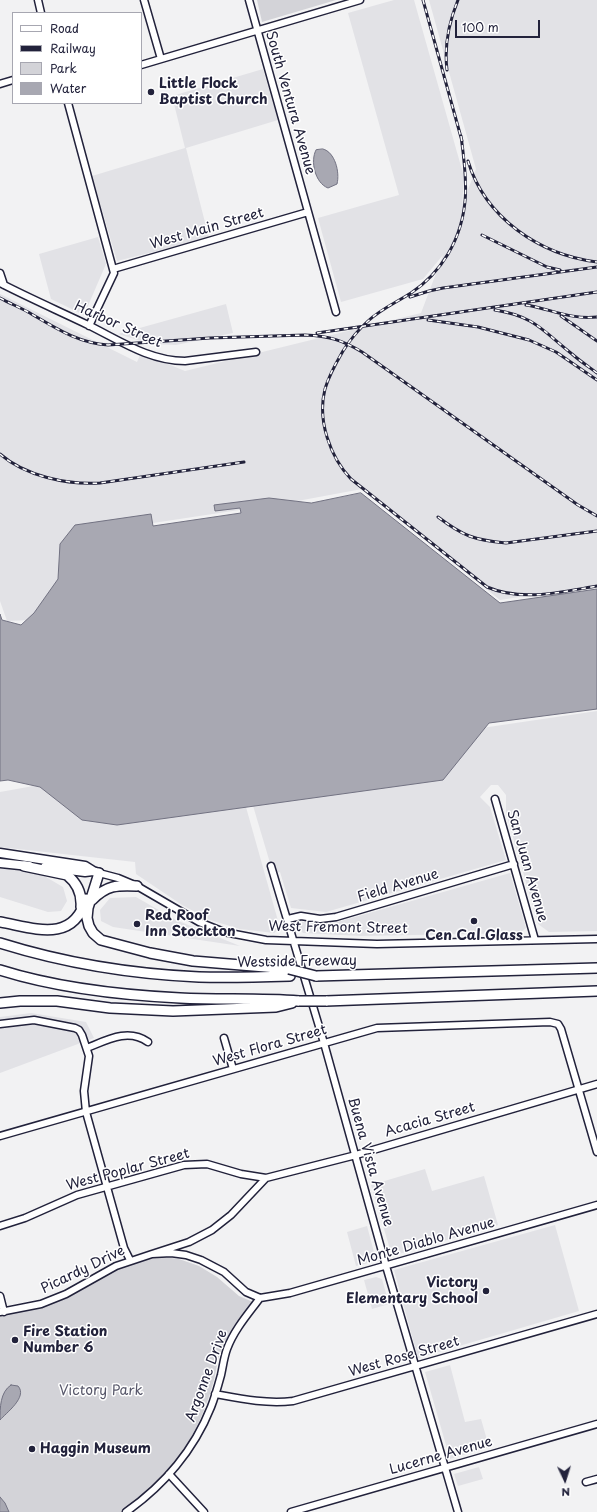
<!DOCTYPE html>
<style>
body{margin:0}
#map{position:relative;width:597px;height:1512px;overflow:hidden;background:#f2f2f3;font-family:"Playpen Sans",sans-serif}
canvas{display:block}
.legend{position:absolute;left:12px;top:12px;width:130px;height:92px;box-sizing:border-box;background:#fff;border:1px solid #a7a7b1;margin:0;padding:5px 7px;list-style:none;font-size:12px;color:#22223b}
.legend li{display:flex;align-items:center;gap:8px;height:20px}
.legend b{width:20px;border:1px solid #a7a7b1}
.north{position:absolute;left:545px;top:1460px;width:40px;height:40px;-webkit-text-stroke:3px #fff;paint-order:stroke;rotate:176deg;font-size:11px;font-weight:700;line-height:16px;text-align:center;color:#22223b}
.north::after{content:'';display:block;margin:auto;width:14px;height:18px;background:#22223b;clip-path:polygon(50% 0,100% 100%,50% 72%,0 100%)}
.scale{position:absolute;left:455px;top:20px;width:85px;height:18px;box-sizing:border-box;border:2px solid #22223b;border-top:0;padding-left:5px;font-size:12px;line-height:14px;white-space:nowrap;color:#22223b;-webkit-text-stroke:3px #fff;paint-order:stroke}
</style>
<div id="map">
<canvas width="597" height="1512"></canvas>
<ul class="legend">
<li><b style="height:5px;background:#fff"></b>Road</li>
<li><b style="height:5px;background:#22223b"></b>Railway</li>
<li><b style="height:11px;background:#d3d3d8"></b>Park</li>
<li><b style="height:11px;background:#a8a8b2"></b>Water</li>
</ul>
<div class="north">N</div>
<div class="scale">100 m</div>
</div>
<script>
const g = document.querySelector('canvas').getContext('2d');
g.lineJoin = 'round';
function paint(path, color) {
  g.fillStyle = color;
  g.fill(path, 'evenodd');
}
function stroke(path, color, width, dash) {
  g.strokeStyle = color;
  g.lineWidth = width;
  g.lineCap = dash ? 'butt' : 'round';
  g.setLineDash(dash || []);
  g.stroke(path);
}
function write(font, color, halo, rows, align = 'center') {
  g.font = font + ' "Playpen Sans",sans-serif';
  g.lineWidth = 3;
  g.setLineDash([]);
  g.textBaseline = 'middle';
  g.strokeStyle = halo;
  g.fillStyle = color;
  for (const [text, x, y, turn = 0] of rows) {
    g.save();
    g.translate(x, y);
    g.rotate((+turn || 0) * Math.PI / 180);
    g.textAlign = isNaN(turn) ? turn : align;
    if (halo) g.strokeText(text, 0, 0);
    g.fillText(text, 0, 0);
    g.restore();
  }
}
paint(new Path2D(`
 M394,0H414L464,177L462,205L476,169L429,0H597V585L500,600L362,489L292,502L100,531L31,620L7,621L0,601V294L137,362L141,353L185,371L421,313L443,255L423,279L341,302L318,218L399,195L348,13Z
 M263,69L278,120L186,148L209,238L117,261L92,176L185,148L172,96Z
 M98,237L106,264L84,315L51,299L39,254Z
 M226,304L233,333L176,345L151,344L118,334Z
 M597,711V931L549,932L538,924L506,813V795L498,785H491L480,797L490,807L506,860L326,912L291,908L280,872L273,873L251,799L244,800L280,928L274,933L240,929L210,920L182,905L136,874L135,862L0,847V792L123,770L475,729Z
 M0,868L39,873L63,887L67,901L61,911L48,912L0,897Z
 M510,873L526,928L520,933L361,936L303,933L298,927L302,922L334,923Z
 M136,897L176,920L240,946L113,927L101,921L100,910L110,898Z
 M31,1013L86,1022L94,1038L0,1073V1017Z
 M425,1169L432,1191L484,1176L498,1225L392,1256L371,1185Z
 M555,1225L579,1311L418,1358L394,1270Z
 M367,1226L375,1256L372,1262L356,1266L347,1232Z
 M376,1277L382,1279L389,1304L372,1309L364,1280Z
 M450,1365L465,1422L481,1419L489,1447L450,1459L425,1372Z
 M479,1467L483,1479L458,1486L454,1474Z`), '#e2e2e6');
paint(new Path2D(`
 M257,0H336L262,22Z
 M164,1257L179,1259L199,1266L217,1277L239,1296L253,1302C241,1318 227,1334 220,1353C217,1362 216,1371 214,1380C209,1399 202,1417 193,1434C176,1467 152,1488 125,1512H0V1316L33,1309L59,1299L109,1270L145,1258Z`), '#d3d3d8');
const water = new Path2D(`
 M323,149C335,152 340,172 337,184L328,188C315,183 310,161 316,150Z
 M361,493L500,603L597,589V709L489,723L443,780L117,825L82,820L40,787L8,780L0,781V614L2,620L21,625L34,613L58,579L60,544L75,525L151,514L153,526L241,513L240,508L215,511L214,505L269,498L311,503Z
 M11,1385L18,1386C28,1397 6,1413 0,1420C0,1408 0,1392 11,1385Z
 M0,1497L5,1503L9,1512H0Z`);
paint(water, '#a8a8b2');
stroke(water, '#727282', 1);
const minor = new Path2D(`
 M38,0L41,13
 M144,0L161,59
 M249,0L336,312
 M141,65L360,0
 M0,84L13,80
 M68,103L114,273L89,326
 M113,269L308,212
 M0,273L4,285
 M0,283C29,298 59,311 88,325C119,340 149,361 185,361L256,352
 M495,799L535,940
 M271,866L324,1043L386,1266L458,1512
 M99,873L118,878L137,886L199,922L224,932L266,940L377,944L597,939
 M288,919L301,916L320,919L336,917L514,864
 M0,1024L34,1020L75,1028L79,1030L82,1035L89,1056L84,1091L86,1112L124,1248L130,1260
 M224,1038L233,1069
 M87,1048C107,1040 128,1028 148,1042
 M0,1136L377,1028L550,1022L558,1024L561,1029L597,1152
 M0,1226L25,1218L77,1195L184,1165L207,1164L241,1174L266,1178
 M152,1254L189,1242L212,1230L231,1215L266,1178L356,1155L597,1084
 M0,1296L4,1312
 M260,1298L290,1293L597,1205
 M0,1312L41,1304L66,1294L116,1266L152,1254L171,1253L186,1255L201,1260L224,1272L246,1292L260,1298
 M215,1394C242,1399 266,1404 293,1401L597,1314
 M169,1474L204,1512
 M586,1482L597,1479
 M126,1512C163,1486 194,1450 211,1407C215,1397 218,1386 221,1375C223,1366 224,1357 227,1349C234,1330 248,1314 260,1298
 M291,1512L597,1424`);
const major = new Path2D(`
 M0,853L85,866L93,871
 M0,863L29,866
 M45,867L85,872L93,871L99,873`);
const highway = new Path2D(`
 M24,866L67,875C77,883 82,894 81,907
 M99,873L88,908L87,918L89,926L93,933L101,940L150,953L193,961L289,969
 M92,900C107,885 117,885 137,886
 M0,922C34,928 73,944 86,899
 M0,943C64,963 132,974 199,977C229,978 260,977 290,976
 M0,970C57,988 120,995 180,998C220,1000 259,998 299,1001
 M316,976L597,968
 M326,1001L597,991
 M0,1003L20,1001H57L110,1008L173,1011L276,1007L292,1003`);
stroke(minor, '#22223b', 9);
stroke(major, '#22223b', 11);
stroke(highway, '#22223b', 12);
stroke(minor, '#fff', 6);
stroke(major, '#fff', 8);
stroke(highway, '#fff', 9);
const rail = new Path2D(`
 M423,0L462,141
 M447,70C444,46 449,22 458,0
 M461,136C467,179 471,215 448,254C439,269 426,283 411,293C397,302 381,309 368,321C358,330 350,340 343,351C336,363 329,375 325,389C317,420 330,457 351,479L487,587C522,602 561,592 597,586
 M468,161C485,218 540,255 597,262
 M482,235L547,267L560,270
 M410,297L429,291L443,288L597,267
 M0,298C9,303 19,307 28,312C54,327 77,343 108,345L210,338L305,335C329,336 342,340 362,352L578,505L597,516
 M526,305C550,309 572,320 597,317
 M495,310C534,316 543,331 572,354C580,361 589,367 597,373
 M561,316L597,341
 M428,320L478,327L529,340L556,352L597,380
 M317,333L597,292
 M0,454C25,476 67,485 100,483L244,462
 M438,517C463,536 474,540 506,543L597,531`);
stroke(rail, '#22223b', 3);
stroke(rail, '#fff', 1.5, [4.5]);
const highwayBridge = new Path2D(`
 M289,969L316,976
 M299,1001H326`);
stroke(highwayBridge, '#22223b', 12, []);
stroke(highwayBridge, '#fff', 9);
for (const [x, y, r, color] of [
 [151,92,4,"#22223b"],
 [474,921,4,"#22223b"],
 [137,924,4,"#22223b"],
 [486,1291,4,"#22223b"],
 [15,1340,4,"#22223b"],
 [32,1449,4,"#22223b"]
]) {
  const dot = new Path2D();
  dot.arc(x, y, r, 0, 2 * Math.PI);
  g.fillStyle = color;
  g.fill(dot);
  stroke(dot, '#fff', 1.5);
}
write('bold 14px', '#22223b', '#fff', [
 ["Little Flock",159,84],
 ["Baptist Church",159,100],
 ["Red Roof",145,916],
 ["Inn Stockton",145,932],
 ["Cen Cal Glass",474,936,"center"],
 ["Victory",478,1283,"right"],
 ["Elementary School",478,1299,"right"],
 ["Fire Station",23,1332],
 ["Number 6",23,1348],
 ["Haggin Museum",40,1449]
], 'left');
write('14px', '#22223b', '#fff', [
 ["South Ventura Avenue",290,103,74],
 ["West Main Street",207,229,-16],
 ["Harbor Street",118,325,24],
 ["San Juan Avenue",527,866,74],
 ["Field Avenue",398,886,-17],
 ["West Fremont Street",338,928,1],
 ["Westside Freeway",297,962,-1],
 ["West Flora Street",270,1046,-16],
 ["Acacia Street",430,1120,-16],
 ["Buena Vista Avenue",370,1162,74],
 ["West Poplar Street",128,1170,-15],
 ["Monte Diablo Avenue",426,1242,-16],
 ["Picardy Drive",83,1270,-26],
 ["West Rose Street",404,1357,-16],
 ["Argonne Drive",207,1376,-70],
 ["Lucerne Avenue",441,1456,-16]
]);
write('14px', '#57576a', '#fff', [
 ["Victory Park",101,1391]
]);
</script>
